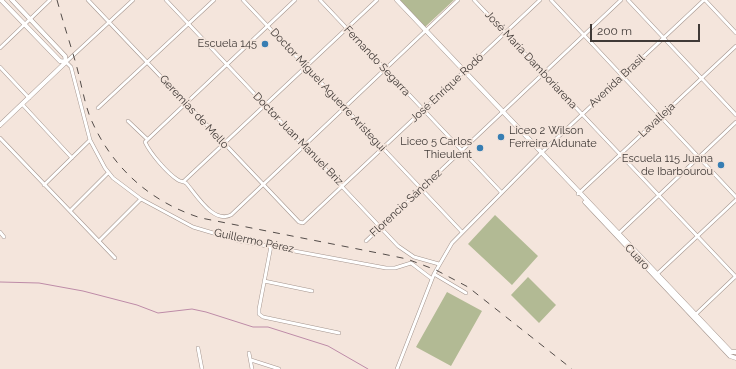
<!DOCTYPE html>
<meta charset="utf-8">
<style>
body{margin:0}
#map{position:relative;width:736px;height:369px;overflow:hidden;background:#f4e5dc;font-family:Raleway,sans-serif}
canvas{display:block}
.scale{position:absolute;left:590px;top:24px;width:110px;height:18px;box-sizing:border-box;border:2px solid #403a37;border-top:0;padding-left:5px;font-size:12px;line-height:14px;white-space:nowrap;color:#403a37;-webkit-text-stroke:3px #f4e5dc;paint-order:stroke}
</style>
<div id="map">
<canvas width="736" height="369"></canvas>
<div class="scale">200 m</div>
</div>
<script>
const g = document.querySelector('canvas').getContext('2d');
g.lineJoin = 'round';
function paint(path, color) {
  g.fillStyle = color;
  g.fill(path, 'evenodd');
}
function stroke(path, color, width, dash) {
  g.strokeStyle = color;
  g.lineWidth = width;
  g.lineCap = dash ? 'butt' : 'round';
  g.setLineDash(dash || []);
  g.stroke(path);
}
function write(font, color, halo, rows, align = 'center') {
  g.font = font + ' Raleway,sans-serif';
  g.lineWidth = 3.5;
  g.setLineDash([]);
  g.textBaseline = 'middle';
  g.strokeStyle = halo;
  g.fillStyle = color;
  for (const [text, x, y, turn = 0] of rows) {
    g.save();
    g.translate(x, y);
    g.rotate((+turn || 0) * Math.PI / 180);
    g.textAlign = isNaN(turn) ? turn : align;
    if (halo) g.strokeText(text, 0, 0);
    g.fillText(text, 0, 0);
    g.restore();
  }
}
paint(new Path2D(`
 M400,0H454L425,27Z
 M495,215L538,256L512,285L468,244Z
 M528,277L556,305L539,323L511,295Z
 M447,292L482,311L451,366L416,347Z`), '#b2ba94');
stroke(new Path2D(`
 M0,282L39,283L83,291L137,305L158,313L192,309L206,312L253,327H268L328,346L368,369`), '#bd8ba7', 1);
const minor = new Path2D(`
 M88,0L299,222L303,223L540,0
 M133,0L66,62L71,67L90,140L105,168L113,178L141,199L193,227L240,241L386,268H395L411,263L432,279
 M166,0L398,246L414,257L439,264
 M243,0L462,232
 M295,0L145,142C150,153 167,173 178,180C181,182 183,181 186,183C196,194 213,224 231,215L458,0
 M320,0L501,192
 M474,0L736,277
 M551,0L736,197
 M628,0L736,115
 M705,0L736,33
 M0,48L50,0
 M0,67L29,98
 M22,104L72,158
 M98,108L214,0
 M128,121L147,139
 M0,138L115,258
 M184,181L377,0
 M44,185L90,140
 M578,194L736,46
 M70,211L108,173
 M0,232L4,237
 M618,234L736,122
 M99,241L141,199
 M366,241L621,0
 M271,246L259,309V314L263,317L339,333
 M434,274L466,293
 M656,275L736,200
 M264,281L312,291
 M694,316L736,276
 M198,348L202,369
 M249,353L252,369
 M251,360L279,369
 M397,369L434,274L452,243L541,153L704,0`);
const tertiary = new Path2D(`
 M1,0L60,61L66,62
 M12,0L65,56L66,62
 M397,0L731,352H736
 M0,125L66,62
 M585,202L730,356L736,358`);
stroke(minor, '#a4958e', 4);
stroke(tertiary, '#a4958e', 5);
stroke(minor, '#fff', 3);
stroke(tertiary, '#fff', 4);
stroke(new Path2D(`
 M57,0C63,22 70,43 76,64C81,82 84,101 90,117C111,167 150,202 201,218L383,254L407,259L436,270L468,287L572,369`), '#534c49', 1, [7, 7]);
for (const [x, y, r, color] of [
 [265,44,4,"#377eb3"],
 [501,137,4,"#377eb3"],
 [480,148,4,"#377eb3"],
 [721,165,4,"#377eb3"]
]) {
  const dot = new Path2D();
  dot.arc(x, y, r, 0, 2 * Math.PI);
  g.fillStyle = color;
  g.fill(dot);
  stroke(dot, '#f4e5dc', 1.5);
}
write('11px', '#403a37', '#f4e5dc', [
 ["Escuela 145",257,44],
 ["Liceo 2 Wilson",509,131,"left"],
 ["Ferreira Aldunate",509,144,"left"],
 ["Liceo 5 Carlos",472,142],
 ["Thieulent",472,155],
 ["Escuela 115 Juana",713,159],
 ["de Ibarbourou",713,172]
], 'right');
write('11px', '#403a37', '#f4e5dc', [
 ["José María Damboriarena",531,60,47],
 ["Fernando Segarra",377,61,47],
 ["Avenida Brasil",617,81,-43],
 ["José Enrique Rodó",447,88,-43],
 ["Doctor Miguel Aguerre Aristegui",328,90,47],
 ["Geremias de Mello",194,112,47],
 ["Lavalleja",657,120,-43],
 ["Doctor Juan Manuel Briz",298,139,46],
 ["Florencio Sánchez",406,203,-43],
 ["Guillermo Pérez",254,241,12],
 ["Cuaro",637,257,47]
]);
</script>
